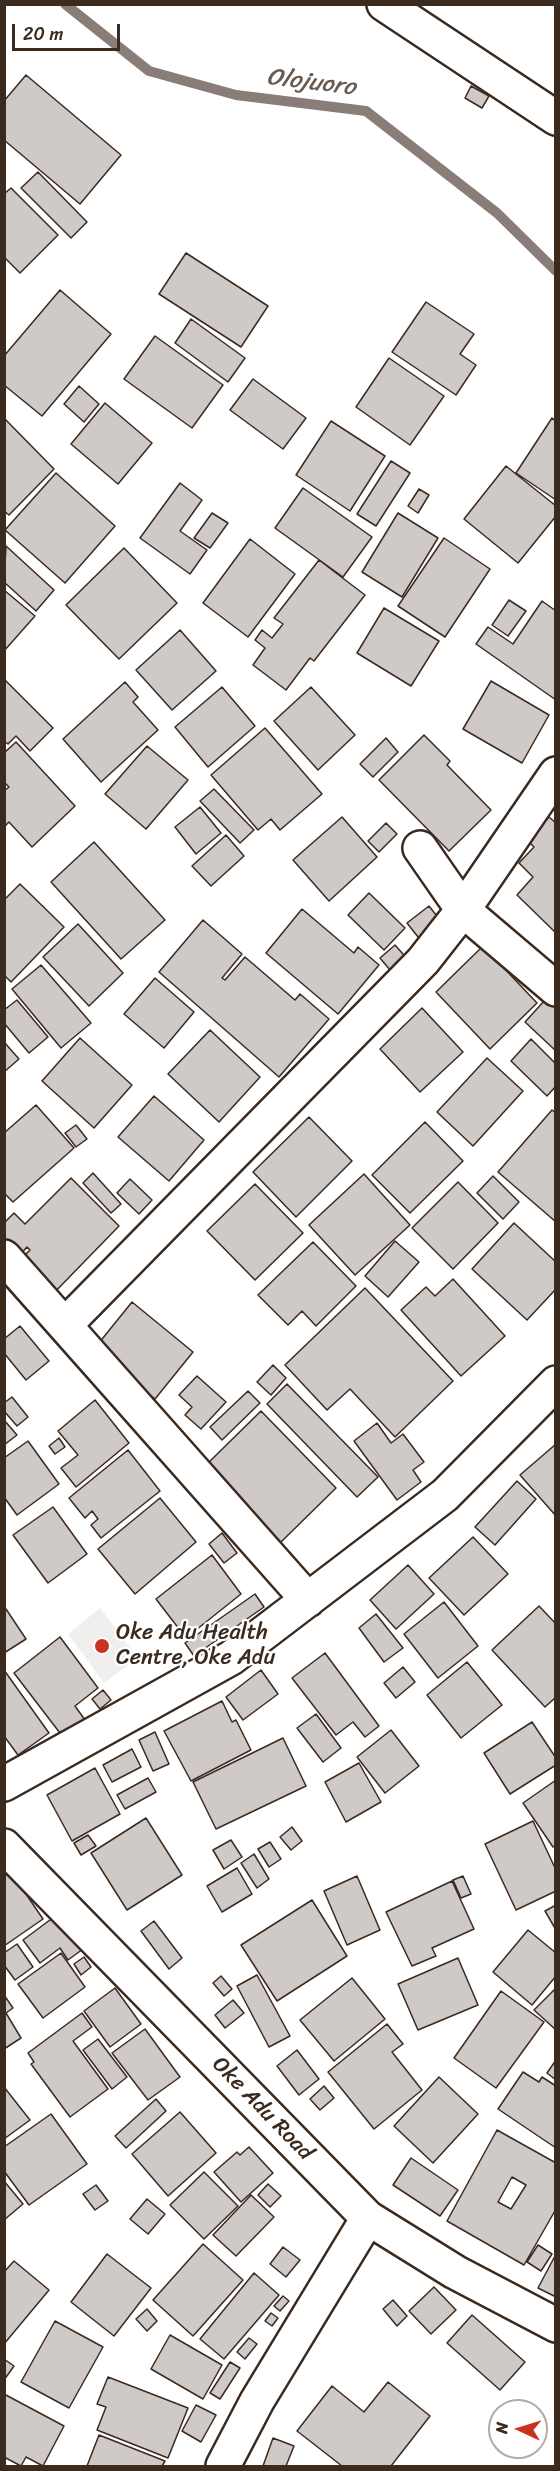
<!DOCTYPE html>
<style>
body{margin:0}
#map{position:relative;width:560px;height:2471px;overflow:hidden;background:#fff;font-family:Sriracha,sans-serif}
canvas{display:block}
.frame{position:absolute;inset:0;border:6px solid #3b2a1e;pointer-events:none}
.north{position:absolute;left:488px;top:2399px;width:60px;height:60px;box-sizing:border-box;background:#fff;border:2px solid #b1aaa5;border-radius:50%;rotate:274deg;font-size:16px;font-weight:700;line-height:24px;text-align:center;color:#3b2a1e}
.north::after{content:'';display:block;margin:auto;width:21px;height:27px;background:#c8321e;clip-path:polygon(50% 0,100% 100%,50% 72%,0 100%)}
.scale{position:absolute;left:12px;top:24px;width:108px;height:27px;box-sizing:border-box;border:3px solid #3b2a1e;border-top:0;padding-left:8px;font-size:18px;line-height:21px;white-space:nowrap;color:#3b2a1e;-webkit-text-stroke:4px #fff;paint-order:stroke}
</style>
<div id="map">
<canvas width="560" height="2471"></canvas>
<div class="frame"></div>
<div class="north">N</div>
<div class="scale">20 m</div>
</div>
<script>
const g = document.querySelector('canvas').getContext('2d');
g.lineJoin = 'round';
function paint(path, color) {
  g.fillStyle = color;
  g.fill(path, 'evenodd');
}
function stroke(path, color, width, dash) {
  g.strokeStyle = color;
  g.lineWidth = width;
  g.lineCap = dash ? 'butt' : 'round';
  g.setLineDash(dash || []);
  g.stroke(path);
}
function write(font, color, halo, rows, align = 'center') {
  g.font = font + ' Sriracha,sans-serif';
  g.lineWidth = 4.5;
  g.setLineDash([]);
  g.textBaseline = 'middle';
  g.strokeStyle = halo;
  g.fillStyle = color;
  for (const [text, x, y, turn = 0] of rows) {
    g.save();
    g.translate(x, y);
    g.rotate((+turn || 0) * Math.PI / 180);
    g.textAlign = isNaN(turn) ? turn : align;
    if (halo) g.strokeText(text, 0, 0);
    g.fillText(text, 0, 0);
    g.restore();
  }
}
paint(new Path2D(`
 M100,1608L138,1658L104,1683L68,1634Z`), '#f1efee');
stroke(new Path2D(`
 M65,4L149,71L236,95L366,111L497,213L556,271`), '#887e77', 10);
const building = new Path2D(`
 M26,75L121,155L80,204L4,140V101Z
 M471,86L489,96L482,108L465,98Z
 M38,172L87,222L71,238L21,188Z
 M11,188L58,235L20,273L4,257V194Z
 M186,253L268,306L241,347L159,294Z
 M60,290L111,334L42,416L4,385V356Z
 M426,302L474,334L460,354L476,365L456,395L392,352Z
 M191,319L245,358L228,382L175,343Z
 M155,336L223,385L192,428L124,379Z
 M389,358L444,396L410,445L356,407Z
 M253,379L306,418L283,449L230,410Z
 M79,386L99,404L84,422L64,404Z
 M105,403L152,443L118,484L71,444Z
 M4,418L54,469L9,515L4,511Z
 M552,418L556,421V500L516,473Z
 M331,421L385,456L350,511L296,475Z
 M391,461L410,473L376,526L357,514Z
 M506,466L556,506V516L518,563L464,519Z
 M56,473L115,526L65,583L5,530Z
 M180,483L202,500L180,531L207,550L190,574L140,538Z
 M303,488L372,537L343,577L275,528Z
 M419,489L429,495L418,513L408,506Z
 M212,513L228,523L210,548L194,538Z
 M398,513L438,538L402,597L362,572Z
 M444,538L490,569L445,637L398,606Z
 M250,539L295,574L248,637L203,603Z
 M6,546L54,590L36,611L4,582Z
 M124,548L177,603L119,659L66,605Z
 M319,560L365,595L314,661L310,658L286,690L253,665L265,648L255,640L262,630L272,638L283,624L274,618Z
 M4,590L35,616L4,651Z
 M509,600L526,611L508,636L492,625Z
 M542,601L556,611V700L476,644L488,627L513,644Z
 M384,608L439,641L411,686L357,653Z
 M180,630L216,671L172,710L136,670Z
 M4,679L53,728L30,751L16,736L8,744L4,741Z
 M491,681L549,715L522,763L463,729Z
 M125,682L138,697L133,702L158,730L101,782L63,739Z
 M222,687L255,726L208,767L175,727Z
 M311,687L355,735L318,770L274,721Z
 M265,728L322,794L280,830L271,819L258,830L211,775Z
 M424,735L450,761L447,765L491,810L449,851L379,780Z
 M386,738L398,752L373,777L360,764Z
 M16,742L75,806L32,847L9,822L4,827V791L9,787L4,782V753Z
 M147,746L188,780L146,829L105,794Z
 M214,789L254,830L240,843L200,801Z
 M200,807L221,833L196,854L175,827Z
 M342,817L377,857L329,901L293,860Z
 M549,817L556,823V933L517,895L533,877L519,863L534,847L527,840Z
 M386,823L397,834L379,852L368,841Z
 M226,835L244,856L211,886L192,866Z
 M94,842L165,920L121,959L51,882Z
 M20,884L64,927L11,982L4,975V900Z
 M369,893L405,928L384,950L348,915Z
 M429,906L444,925L422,942L407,923Z
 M302,909L354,953L358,947L379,965L338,1014L266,953Z
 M203,920L242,954L222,978L225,980L245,957L295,1000L300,994L329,1019L279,1077L159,972Z
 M78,924L123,973L89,1006L43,957Z
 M395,945L410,962L395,976L380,958Z
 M483,946L537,1003L490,1049L436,992Z
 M41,965L91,1023L61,1048L12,989Z
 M155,978L194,1012L164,1048L124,1014Z
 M546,999L556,1007V1051L525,1022Z
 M17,1000L48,1037L29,1053L4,1023V1010Z
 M422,1008L463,1052L420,1092L380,1049Z
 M210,1030L260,1077L219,1122L168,1074Z
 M80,1038L132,1085L94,1128L42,1081Z
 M531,1039L556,1064V1086L547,1096L511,1061Z
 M4,1042L19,1059L4,1072Z
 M487,1058L523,1091L473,1146L437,1112Z
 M154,1096L204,1140L169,1181L118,1137Z
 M36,1105L74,1148L13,1202L4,1193V1133Z
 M552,1110L556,1113V1222L498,1172Z
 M309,1117L352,1161L296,1217L253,1172Z
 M425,1122L463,1161L410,1213L372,1175Z
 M76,1125L87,1139L76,1147L65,1133Z
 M93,1173L121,1204L111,1213L83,1183Z
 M364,1174L410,1225L355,1275L309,1225Z
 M493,1176L519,1202L503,1219L477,1193Z
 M71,1178L119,1226L49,1298L16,1264L30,1250L27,1247L17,1258L4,1246V1223L14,1213L25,1224Z
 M130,1179L152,1200L139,1214L117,1193Z
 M458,1182L498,1223L453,1269L412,1228Z
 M255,1184L303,1233L255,1280L207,1231Z
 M514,1223L556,1262V1289L527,1320L472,1269Z
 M395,1241L419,1262L388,1297L365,1276Z
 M313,1242L356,1286L316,1326L302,1311L288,1325L258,1295Z
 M453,1279L505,1336L461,1376L401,1310L426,1287L435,1296Z
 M365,1288L453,1381L395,1437L350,1389L327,1410L285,1365Z
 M132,1302L193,1352L155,1399L94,1349Z
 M20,1326L49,1361L26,1380L4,1353V1339Z
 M273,1365L286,1378L271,1395L257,1382Z
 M197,1376L226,1402L201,1429L185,1415L192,1407L179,1395Z
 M287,1384L378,1477L357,1497L267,1404Z
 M248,1391L260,1403L222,1440L210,1427Z
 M12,1397L28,1417L17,1426L4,1411V1403Z
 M95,1400L129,1443L76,1487L61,1468L78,1455L58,1431Z
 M261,1411L336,1488L280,1543L205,1466Z
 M4,1420L17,1435L4,1445Z
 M377,1423L391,1443L403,1434L424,1462L413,1470L421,1482L397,1500L354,1441Z
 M59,1438L65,1447L55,1454L49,1446Z
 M28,1441L59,1484L17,1515L4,1497V1458Z
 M556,1444V1516L520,1475Z
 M128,1450L160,1491L101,1538L91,1525L98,1519L92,1511L85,1518L69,1498Z
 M517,1481L536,1499L495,1545L475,1527Z
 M160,1498L196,1542L135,1594L98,1549Z
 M53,1507L87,1554L48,1583L13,1535Z
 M222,1533L237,1553L224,1563L209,1544Z
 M473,1537L508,1574L464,1615L429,1578Z
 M212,1555L241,1594L186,1638L156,1599Z
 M408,1565L434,1594L396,1629L370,1600Z
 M255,1594L264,1607L194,1656L185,1643Z
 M444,1602L478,1646L438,1678L404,1634Z
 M539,1606L556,1624V1697L545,1707L492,1650Z
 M6,1609L26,1639L4,1653V1610Z
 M376,1614L403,1648L384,1662L359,1628Z
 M60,1637L98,1688L75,1706L85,1720L63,1737L14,1673Z
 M325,1653L379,1726L365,1737L353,1722L336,1735L292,1678Z
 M467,1662L502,1705L461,1738L427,1695Z
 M403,1667L415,1682L396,1698L384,1683Z
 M4,1670L49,1733L18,1755L4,1736Z
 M261,1670L278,1694L243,1720L226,1697Z
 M103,1690L111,1700L100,1709L92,1699Z
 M222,1701L232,1722L236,1720L251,1750L191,1781L164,1731Z
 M316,1714L341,1748L323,1762L297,1728Z
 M532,1722L556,1758V1765L510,1794L484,1753Z
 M391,1730L419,1766L385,1793L357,1757Z
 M155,1732L169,1764L153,1771L139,1740Z
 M283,1738L306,1786L216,1829L193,1782Z
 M132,1749L141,1767L112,1782L103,1765Z
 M359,1763L381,1802L346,1822L325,1782Z
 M95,1768L120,1814L72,1841L47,1795Z
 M148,1778L156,1792L125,1809L117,1795Z
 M556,1780V1845L553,1847L523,1803Z
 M146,1818L182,1875L127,1910L91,1853Z
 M533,1821L556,1870V1891L516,1910L485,1844Z
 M292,1827L302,1841L291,1850L280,1837Z
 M88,1835L96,1846L81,1855L74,1843Z
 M231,1840L242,1857L224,1869L213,1850Z
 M270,1842L281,1859L269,1867L258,1849Z
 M254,1854L269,1879L257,1888L241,1863Z
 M237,1868L252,1894L222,1912L207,1886Z
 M11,1872L43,1919L4,1946V1876Z
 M357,1876L380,1930L347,1945L324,1891Z
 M463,1876L471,1894L461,1898L453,1880Z
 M452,1881L474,1929L432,1948L436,1956L412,1966L386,1912Z
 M312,1900L347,1956L277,2001L241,1945Z
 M556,1905V1930L545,1911Z
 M58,1914L83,1949L68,1960L60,1948L40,1963L23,1940Z
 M154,1921L182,1958L169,1969L141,1931Z
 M528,1930L556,1953V1976L532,2005L493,1972Z
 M17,1944L33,1967L15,1980L4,1965V1953Z
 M61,1953L85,1987L43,2018L18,1984Z
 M84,1957L91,1967L81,1975L74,1964Z
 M458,1958L478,2005L418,2030L398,1984Z
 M257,1975L290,2036L269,2047L237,1986Z
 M221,1976L232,1989L224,1996L213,1983Z
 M352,1978L385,2019L334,2061L300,2020Z
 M115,1988L141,2024L110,2047L84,2011Z
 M556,1988V2030L534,2010Z
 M501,1991L544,2022L496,2088L454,2058Z
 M4,1995L13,2008L6,2013L21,2038L4,2049Z
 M233,2000L244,2013L225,2028L215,2015Z
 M82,2013L92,2027L73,2041L108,2089L70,2117L31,2064L34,2062L28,2053Z
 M387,2024L403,2044L392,2052L422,2090L374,2129L328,2072Z
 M145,2029L180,2077L148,2100L112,2053Z
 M98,2039L127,2077L112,2089L83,2050Z
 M297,2050L319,2079L299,2095L277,2066Z
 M556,2060V2080L547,2073Z
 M523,2072L539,2082L542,2077L556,2086V2148L498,2109Z
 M439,2077L478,2114L433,2163L394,2126Z
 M324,2086L334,2098L320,2110L310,2099Z
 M4,2087L30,2120L4,2139Z
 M156,2099L166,2111L126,2148L115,2136Z
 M180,2112L216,2153L168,2196L132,2154Z
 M51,2114L87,2164L29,2205L4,2171V2147Z
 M497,2130L556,2163V2209L524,2265L447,2221ZM512,2177L526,2185L511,2209L498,2202Z
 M249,2147L273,2173L241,2202L214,2172L237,2152L240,2155Z
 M411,2158L458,2190L440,2216L393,2185Z
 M204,2172L238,2206L204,2239L170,2205Z
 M4,2181L23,2204L4,2220Z
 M268,2184L281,2196L270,2207L258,2195Z
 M96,2185L108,2201L95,2210L83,2194Z
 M251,2195L274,2217L236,2256L213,2235Z
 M147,2199L165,2214L148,2234L130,2219Z
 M203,2244L243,2280L193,2336L153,2300Z
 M538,2245L552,2254L541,2271L527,2262Z
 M283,2247L300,2260L286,2277L270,2264Z
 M107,2254L151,2288L114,2336L71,2302Z
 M556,2254V2297L538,2288Z
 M14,2261L49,2290L4,2344V2272Z
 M254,2273L279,2295L224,2359L200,2339Z
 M434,2287L456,2310L431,2334L409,2311Z
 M283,2296L289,2301L280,2311L274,2306Z
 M393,2300L407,2316L397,2326L383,2309Z
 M147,2309L157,2321L147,2331L136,2319Z
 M271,2313L278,2318L272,2326L265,2321Z
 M472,2315L525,2362L500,2390L447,2343Z
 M55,2321L103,2347L69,2408L21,2382Z
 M170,2335L222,2365L203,2399L151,2369Z
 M249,2338L257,2344L245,2359L237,2352Z
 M4,2359L14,2366L4,2380Z
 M230,2362L240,2368L220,2399L210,2393Z
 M108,2377L188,2408L168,2458L97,2430L106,2407L97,2404Z
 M388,2382L430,2416L391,2466H342L297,2431L332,2386L364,2412Z
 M4,2394L64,2426L43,2466L26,2457L21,2466L4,2457Z
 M196,2405L216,2415L201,2442L182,2431Z
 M99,2435L165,2461L162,2466H87Z
 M273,2438L294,2446L286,2466H263Z`);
paint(building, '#cfcac7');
stroke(building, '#3b2a1e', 1.5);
const minor = new Path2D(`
 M384,4L556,118
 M420,848L463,910L556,989
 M4,1257L308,1600
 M65,1325L423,961L463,910L556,774
 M4,1784L231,1658L445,1495L556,1383
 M223,2466L257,2401L368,2218`);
const tertiary = new Path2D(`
 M4,1846L368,2218L455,2272L556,2325`);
stroke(minor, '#3b2a1e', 38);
stroke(tertiary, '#3b2a1e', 38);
stroke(minor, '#fff', 33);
stroke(tertiary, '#fff', 33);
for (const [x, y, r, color] of [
 [102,1646,8,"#c8321e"]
]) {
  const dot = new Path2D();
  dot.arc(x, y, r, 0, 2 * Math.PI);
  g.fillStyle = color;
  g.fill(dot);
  stroke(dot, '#fff', 2);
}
write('22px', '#3b2a1e', '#fff', [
 ["Oke Adu Health",116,1633],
 ["Centre, Oke Adu",116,1658]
], 'left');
write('22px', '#3b2a1e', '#fff', [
 ["Oke Adu Road",262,2109,46]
]);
write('italic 24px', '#685b52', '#fff', [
 ["Olojuoro",311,83,7]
]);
</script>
